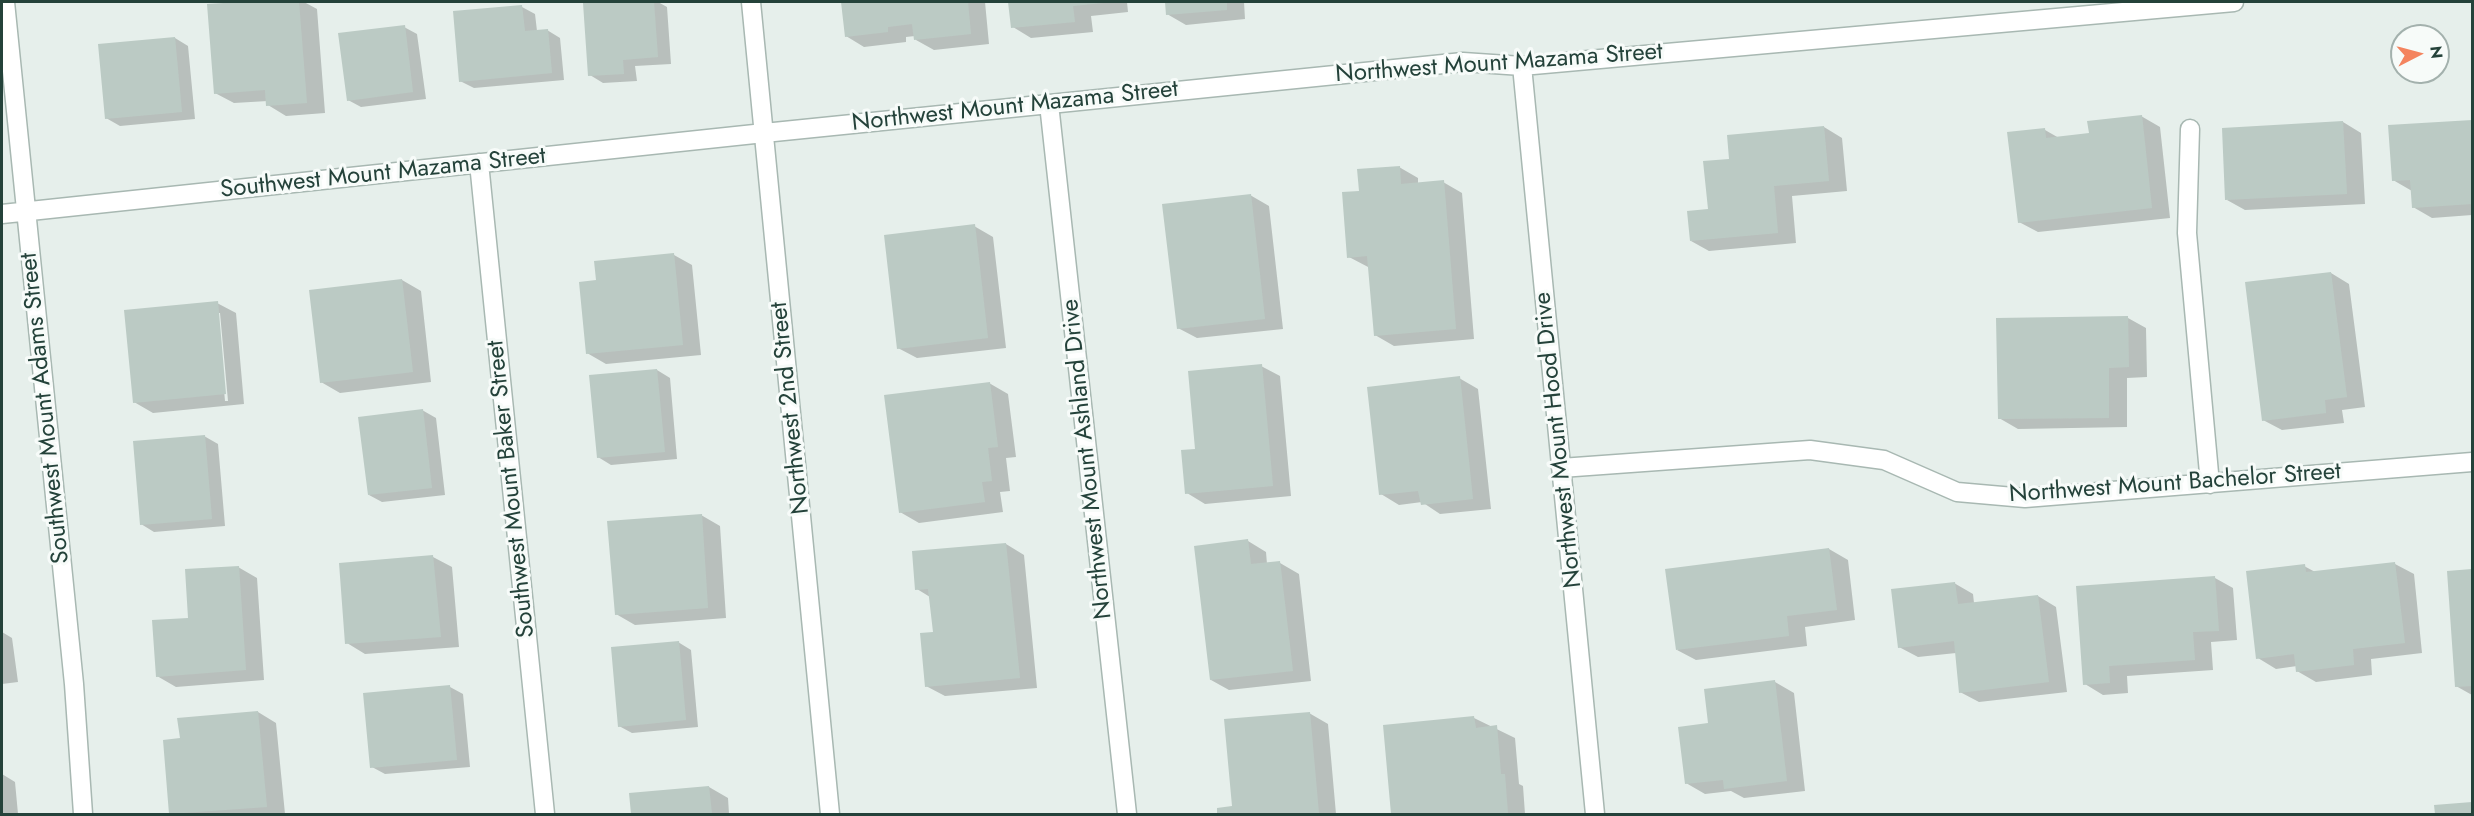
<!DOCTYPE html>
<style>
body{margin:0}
#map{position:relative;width:2474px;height:816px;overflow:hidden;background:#e6efeb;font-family:Jost,sans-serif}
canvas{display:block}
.frame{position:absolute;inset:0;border:3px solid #24423a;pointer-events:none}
.north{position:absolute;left:2390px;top:24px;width:60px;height:60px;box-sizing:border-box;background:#f7fbf9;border:2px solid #a3b1ad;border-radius:50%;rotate:84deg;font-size:16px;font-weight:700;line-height:24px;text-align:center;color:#24423a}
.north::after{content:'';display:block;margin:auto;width:21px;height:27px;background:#f4845f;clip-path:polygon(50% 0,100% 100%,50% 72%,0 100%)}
</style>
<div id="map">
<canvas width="2474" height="816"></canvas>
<div class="frame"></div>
<div class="north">N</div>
</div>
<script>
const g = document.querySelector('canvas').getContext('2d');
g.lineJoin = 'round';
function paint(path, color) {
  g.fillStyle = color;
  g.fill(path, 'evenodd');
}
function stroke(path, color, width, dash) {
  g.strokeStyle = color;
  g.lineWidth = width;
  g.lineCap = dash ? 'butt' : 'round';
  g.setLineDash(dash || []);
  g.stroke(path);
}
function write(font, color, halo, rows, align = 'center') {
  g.font = font + ' Jost,sans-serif';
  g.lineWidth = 6;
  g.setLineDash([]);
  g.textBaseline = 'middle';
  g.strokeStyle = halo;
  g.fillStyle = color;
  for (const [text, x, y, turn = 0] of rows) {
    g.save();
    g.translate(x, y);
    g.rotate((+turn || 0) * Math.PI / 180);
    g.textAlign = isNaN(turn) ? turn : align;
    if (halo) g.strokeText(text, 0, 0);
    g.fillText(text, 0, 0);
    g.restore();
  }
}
paint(new Path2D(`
 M258,2H304L317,9L325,113L286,116L268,105V101L234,103L215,93L208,5Z
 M622,2H658L667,7L671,64L635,66L637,81L603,83L590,75L584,4Z
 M842,2H985L989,44L934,50L916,40L915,36L906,37V42L864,47L846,36Z
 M1010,2H1127L1128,12L1091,16L1093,32L1031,38L1013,27Z
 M1166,2H1244L1245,19L1186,25L1167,14Z
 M522,7L535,14L537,31L547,30L560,38L564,80L474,88L460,81Z
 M404,27L417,34L426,99L361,107L348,100Z
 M175,38L188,46L195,119L120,126L106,118Z
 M2141,116L2160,127L2170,218L2038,232L2019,222L2045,130L2059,138L2091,134Z
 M2472,121V215L2432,218L2413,207L2412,191L2393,180L2390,126Z
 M2343,122L2361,133L2365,204L2245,210L2227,200Z
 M1824,127L1842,138L1847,191L1792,196L1796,243L1709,251L1691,241L1709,211Z
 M1399,167L1418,178V184L1443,182L1462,193L1474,339L1394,346L1375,335L1370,268L1349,257L1361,192Z
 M1250,195L1269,206L1283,329L1197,338L1178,328Z
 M974,226L993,237L1006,348L917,358L898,348Z
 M674,255L692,265L701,355L606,364L587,353L597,281Z
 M2331,273L2349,284L2365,407L2342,410L2344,423L2282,430L2263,420Z
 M402,280L421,291L431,382L340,393L321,382Z
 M217,303L236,313L244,404L153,413L134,402ZM217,313H220L228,401H225Z
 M2128,318L2146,328L2147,377L2127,378V427L2018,429L1999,418Z
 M1261,366L1280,376L1291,496L1205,504L1187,493L1196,450Z
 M657,370L670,378L677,459L611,465L598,457Z
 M1459,378L1478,389L1491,509L1440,514L1422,502L1399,505L1381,494Z
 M989,383L1008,394L1016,457L1006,458L1010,491L1000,492L1003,512L919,523L900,512Z
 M422,410L436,418L445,495L382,502L369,495Z
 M204,436L218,444L225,526L154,532L141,524Z
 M701,515L720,526L726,618L635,625L616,614Z
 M1248,541L1266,552L1267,564L1280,563L1299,574L1311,681L1229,690L1211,680Z
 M1006,544L1024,555L1037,688L945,696L926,686L934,633L930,597L917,589Z
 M1829,549L1848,560L1855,620L1805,627L1807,646L1696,660L1677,650Z
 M433,557L452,567L459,647L365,654L347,643Z
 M2395,564L2414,574L2422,653L2371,659L2372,675L2316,682L2297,671V666L2276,669L2258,658L2304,566L2317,573Z
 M238,567L257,578L264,680L176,687L157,676Z
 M2472,570V695L2456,686L2448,572Z
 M2215,578L2233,588L2237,640L2211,642L2213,670L2127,676L2128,693L2103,695L2085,684Z
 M1954,583L1973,594L1974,603L2038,596L2056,607L2067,692L1979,702L1960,692L1956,653L1918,657L1899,647Z
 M2,632L12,638L18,682L2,684Z
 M678,642L691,650L698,727L632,733L619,726Z
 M1775,682L1794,693L1805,791L1744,798L1731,791L1705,794L1686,783L1710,725Z
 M450,687L463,694L470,767L385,774L372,767Z
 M258,712L276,723L285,814H171L165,741L181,740Z
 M1309,713L1328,724L1336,814H1219L1218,809L1234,807Z
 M1474,718L1515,738L1519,784L1523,786L1525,814H1393L1385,726Z
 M2,774L15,782L18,814H2Z
 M709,787L728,798L729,814H632L630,794Z
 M2472,803V814H2437L2436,806Z`), '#0003');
paint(new Path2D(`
 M239,2H299L307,103L266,106L265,90L214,94L207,4Z
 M602,2H654L658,57L623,60L624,74L588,76L583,3Z
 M841,2H968L971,34L914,40L912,24L888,27V32L845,37Z
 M1008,2H1103V3L1073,6L1075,22L1011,28Z
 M1165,2H1227V10L1166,15Z
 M522,5L525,31L548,29L552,73L459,82L453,11Z
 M405,25L413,92L347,101L338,33Z
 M175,37L182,112L105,119L98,44Z
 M2142,115L2152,208L2018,223L2007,132L2045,128L2046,138L2089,133L2087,121Z
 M2472,120V204L2412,208L2410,180L2392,181L2388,125Z
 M2343,121L2347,194L2225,200L2222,128Z
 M1824,126L1829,181L1774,186L1778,233L1690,241L1687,211L1708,209L1703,161L1729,159L1727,135Z
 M1400,166L1401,184L1444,180L1456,329L1374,336L1367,256L1347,258L1342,192L1359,191L1357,169Z
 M1251,194L1265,319L1177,329L1162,204Z
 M975,224L988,338L897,349L884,235Z
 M674,253L683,345L586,354L579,282L596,280L594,261Z
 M2331,272L2347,397L2325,400L2326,413L2262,421L2245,282Z
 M402,279L413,372L320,383L309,290Z
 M218,301L226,394L133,403L124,310Z
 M2128,316L2129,367L2109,368V418L1998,419L1996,318Z
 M1262,364L1273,486L1185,494L1181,450L1195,449L1188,371Z
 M657,369L665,452L597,458L589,375Z
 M1460,376L1473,499L1421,505L1418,491L1379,495L1367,387Z
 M990,382L998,447L988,448L992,481L982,482L985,502L899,513L884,395Z
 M423,409L432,488L368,495L358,417Z
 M205,435L212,519L140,525L133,441Z
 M702,514L708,608L615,615L607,521Z
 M1248,539L1251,564L1280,561L1293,671L1210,680L1194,546Z
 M1006,543L1020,678L925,687L920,633L933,632L928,589L915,590L912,551Z
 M1829,548L1837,610L1787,616L1789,636L1676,650L1665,569Z
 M433,555L441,637L345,644L339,563Z
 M2395,562L2405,643L2353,649L2354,665L2296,672L2294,654L2256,659L2246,571L2305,564L2306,572Z
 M239,566L246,670L156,677L152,620L188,618L185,569Z
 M2472,569V686L2455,687L2447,571Z
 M2215,576L2219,631L2193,632L2195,660L2109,666L2110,683L2083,685L2076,586Z
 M1955,582L1958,604L2038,595L2049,682L1959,693L1954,641L1898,648L1891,589Z
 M679,641L686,720L618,727L611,647Z
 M1775,680L1787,781L1724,789L1723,780L1685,784L1678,727L1708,723L1704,689Z
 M450,685L457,760L370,768L363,693Z
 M258,711L267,807L169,814L163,740L180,738L177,718Z
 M1310,712L1319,814H1217V808L1232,806L1224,719Z
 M1474,716L1476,728L1497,725L1501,774H1505L1508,814H1391L1383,725Z
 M709,786L712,814H631L629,793Z
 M2472,802V814H2435L2434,805Z`), '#bbcac4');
const minor = new Path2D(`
 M5,2L74,684L83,814
 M751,2L830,814
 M1522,66L1595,814
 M1049,104L1127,814
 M2190,129L2187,233L2210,484
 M479,163L545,814
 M2,214L764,133L1463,62L1522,66L2234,2
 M1561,468L1810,450L1884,460L1957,492L2025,498L2472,462`);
stroke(minor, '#a8b8b2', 21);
stroke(minor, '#fff', 18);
write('24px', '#24423a', '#f7fbf9', [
 ["Northwest Mount Mazama Street",1499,64,-4],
 ["Northwest Mount Mazama Street",1015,107,-6],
 ["Southwest Mount Mazama Street",383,174,-6],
 ["Southwest Mount Adams Street",46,408,-96],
 ["Northwest 2nd Street",791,408,-96],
 ["Northwest Mount Hood Drive",1559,440,-96],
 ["Northwest Mount Ashland Drive",1088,459,-96],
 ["Northwest Mount Bachelor Street",2175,484,-4],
 ["Southwest Mount Baker Street",512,489,-96]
]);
</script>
